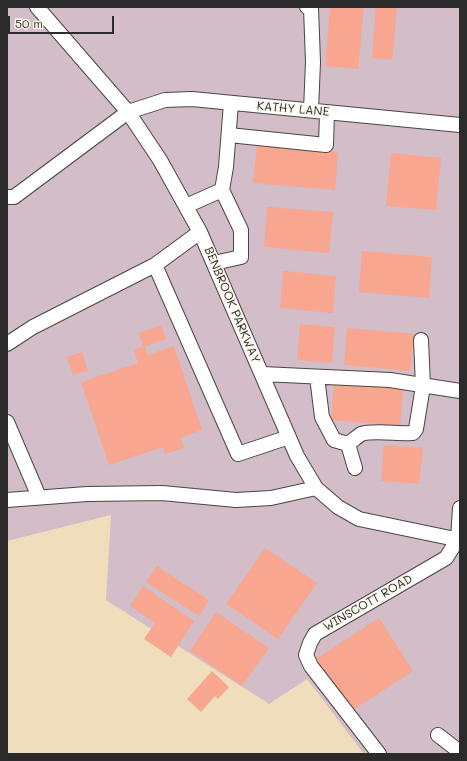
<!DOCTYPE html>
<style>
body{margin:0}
#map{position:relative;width:467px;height:761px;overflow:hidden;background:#f0ddbc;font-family:Mali,sans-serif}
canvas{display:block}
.frame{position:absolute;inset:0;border:8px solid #2b2b2b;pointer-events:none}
.scale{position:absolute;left:8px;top:16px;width:106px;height:18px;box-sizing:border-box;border:2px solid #2b2b2b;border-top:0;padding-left:5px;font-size:12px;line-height:14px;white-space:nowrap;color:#2b2b2b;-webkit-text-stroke:3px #fbf7ec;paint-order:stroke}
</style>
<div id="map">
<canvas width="467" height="761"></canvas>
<div class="frame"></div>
<div class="scale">50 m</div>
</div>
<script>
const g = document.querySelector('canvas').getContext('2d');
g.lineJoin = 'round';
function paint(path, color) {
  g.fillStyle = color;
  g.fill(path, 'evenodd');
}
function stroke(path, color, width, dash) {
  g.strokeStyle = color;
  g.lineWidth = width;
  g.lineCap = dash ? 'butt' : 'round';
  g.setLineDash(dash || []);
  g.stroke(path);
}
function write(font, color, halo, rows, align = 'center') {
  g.font = font + ' Mali,sans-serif';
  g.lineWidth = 3;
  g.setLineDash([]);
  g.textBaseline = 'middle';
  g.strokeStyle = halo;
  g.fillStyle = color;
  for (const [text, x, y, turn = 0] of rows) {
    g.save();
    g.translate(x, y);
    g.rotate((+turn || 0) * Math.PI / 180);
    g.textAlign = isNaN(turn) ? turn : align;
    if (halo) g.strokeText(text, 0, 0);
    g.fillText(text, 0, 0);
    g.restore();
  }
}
paint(new Path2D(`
 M7,7H460V754H364L307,679L269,704L106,600L111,515L7,541Z`), '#d2bdc8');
paint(new Path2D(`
 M330,7H364L358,69L325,66Z
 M376,7H397L392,60L372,58Z
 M257,145L338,152L335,190L253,183Z
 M391,153L441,158L436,210L386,206Z
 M267,207L333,212L329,253L264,247Z
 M362,251L432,257L429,298L359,292Z
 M283,271L336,276L333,313L280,308Z
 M300,324L335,327L332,363L297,360Z
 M161,325L166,339L145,346L148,355L174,346L202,430L180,438L184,448L165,454L163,447L109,465L81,382L138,363L134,350L143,346L139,333Z
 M347,328L414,334L410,371L344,365Z
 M82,352L88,371L73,375L67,357Z
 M334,383L403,389L400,426L331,420Z
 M384,445L423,448L419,484L381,481Z
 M265,548L317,583L278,639L226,604Z
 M157,566L209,600L199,616L146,582Z
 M143,586L194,621L171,657L144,639L155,623L130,606Z
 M216,612L269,648L242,686L190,651Z
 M379,618L413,671L348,713L314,660Z
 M212,671L229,687L218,699L215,696L201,712L187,699Z`), '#f8a690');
const minor = new Path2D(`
 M37,7L128,112L160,160L200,232L297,456L316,488L338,507L359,519L460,540
 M307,7L311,8L313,62L311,110
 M229,135L326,145L327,112
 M7,197H14L128,112L165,100L192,99L460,125
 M186,206L222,190L226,167L231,103
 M214,263L241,257V230L222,190
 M155,265L200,232
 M7,344L33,327L155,265L238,454L289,437
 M262,374L390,380L460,391
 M317,377L322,417L334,440L348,444
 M7,422L39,497
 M355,468L348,444C352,441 357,437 361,434C372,430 399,434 413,433L416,429L423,386L421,340
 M7,500L87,494L162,493L236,500L271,498L316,488
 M438,735L460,752
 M379,754L311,666L306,655L310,643L315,634L446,558L458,539L460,508`);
stroke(minor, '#494641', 16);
stroke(minor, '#fff', 14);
write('12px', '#2b2b2b', '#fbf7ec', [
 ["KATHY LANE",293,109,5],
 ["BENBROOK PARKWAY",232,305,67],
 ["WINSCOTT ROAD",368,603,-30]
]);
</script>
